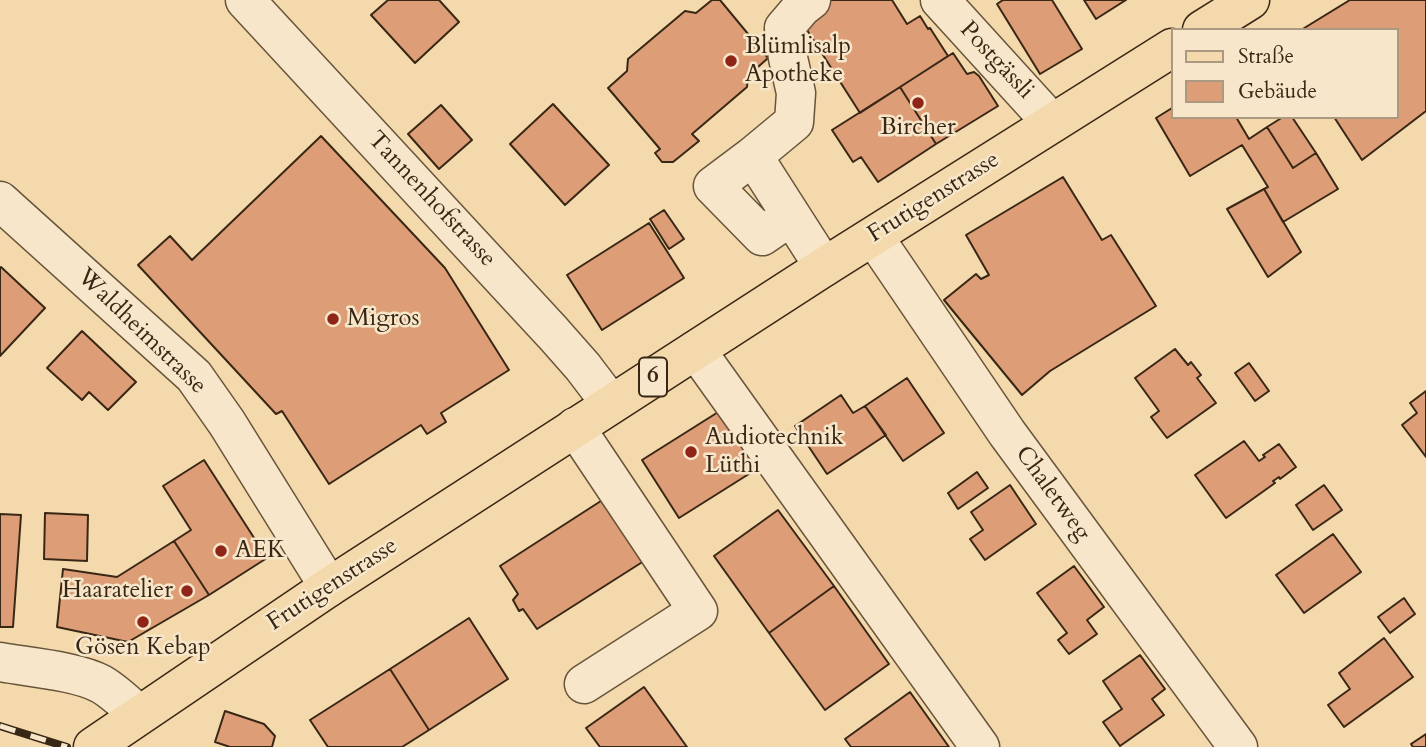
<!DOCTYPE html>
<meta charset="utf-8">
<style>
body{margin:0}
#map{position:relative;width:1426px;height:747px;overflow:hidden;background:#f3d9ac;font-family:Cardo,serif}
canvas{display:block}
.legend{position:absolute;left:1171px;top:28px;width:228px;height:91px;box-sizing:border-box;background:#f7e6c9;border:2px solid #ab9a81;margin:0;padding:9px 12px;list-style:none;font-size:21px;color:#392715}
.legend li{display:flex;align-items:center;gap:14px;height:35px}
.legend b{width:35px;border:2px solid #ab9a81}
</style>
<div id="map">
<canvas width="1426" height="747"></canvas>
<ul class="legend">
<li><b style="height:9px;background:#f3d9ac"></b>Straße</li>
<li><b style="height:19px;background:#dd9d76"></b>Gebäude</li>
</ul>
</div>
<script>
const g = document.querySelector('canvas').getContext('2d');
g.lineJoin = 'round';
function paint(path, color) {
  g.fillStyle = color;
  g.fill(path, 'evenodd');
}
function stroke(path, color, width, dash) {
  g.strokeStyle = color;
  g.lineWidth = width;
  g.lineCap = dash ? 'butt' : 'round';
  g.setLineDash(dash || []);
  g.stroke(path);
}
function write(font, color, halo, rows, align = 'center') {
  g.font = font + ' Cardo,serif';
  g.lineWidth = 5;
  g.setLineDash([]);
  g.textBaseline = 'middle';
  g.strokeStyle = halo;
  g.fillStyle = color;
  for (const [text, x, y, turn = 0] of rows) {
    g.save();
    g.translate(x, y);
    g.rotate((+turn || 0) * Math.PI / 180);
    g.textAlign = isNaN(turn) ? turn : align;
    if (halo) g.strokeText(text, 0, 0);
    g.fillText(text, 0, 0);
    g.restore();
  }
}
const building = new Path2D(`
 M388,0H439L459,22L415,63L371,15Z
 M712,0H720L768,58L748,76L747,87L692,134L699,141L673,162H662L655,153L660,149L608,88L627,71L628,59L685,11L696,13Z
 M830,0H892L907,24L920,16L928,29L930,28L948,56L860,113L800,19Z
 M1003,0H1052L1082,49L1040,74L997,4Z
 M1084,0H1126L1096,19Z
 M1350,0H1426V111L1362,160L1334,117H1396V30H1301Z
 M953,53L967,74L974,72L979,76L998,106L936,144L900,87Z
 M900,87L936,144L878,182L861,157L853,162L832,130Z
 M553,104L609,165L565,205L510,144Z
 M441,105L472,140L439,169L408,134Z
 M1172,108V117H1236L1249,139L1267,127L1293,168L1316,153L1338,189L1283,222L1264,189L1268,187L1242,145L1190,176L1156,118Z
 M1283,117H1292L1316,153L1293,168L1267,127Z
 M321,136L445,268L509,370L441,413L446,422L427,434L421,425L329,484L282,411L276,414L138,265L170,236L192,260Z
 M1063,177L1102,240L1111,235L1156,306L1050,371L1022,395L944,300L976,274L981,279L989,275L966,235Z
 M1264,189L1301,252L1268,277L1227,209Z
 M664,210L684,239L669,249L650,219Z
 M649,223L684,278L602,330L567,275Z
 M1,267L45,308L0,356V268Z
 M82,331L136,382L108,410L89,392L82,400L47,368Z
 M1175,349L1188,365L1191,362L1201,375L1197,378L1216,403L1167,438L1151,417L1159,411L1135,378Z
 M1249,363L1269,391L1255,401L1235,373Z
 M907,378L944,433L903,461L865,406Z
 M1426,391V457L1402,425L1417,413L1410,403Z
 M841,395L853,413L865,406L886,435L827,474L795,426Z
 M723,409L760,467L679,518L642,460Z
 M1244,441L1259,461L1265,457L1263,455L1279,444L1296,467L1280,479L1279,477L1273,481L1275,483L1226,518L1195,475Z
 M204,460L267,558L209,595L174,541L191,530L163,486Z
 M977,472L988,488L958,509L948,493Z
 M1010,485L1036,524L985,560L970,539L983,530L971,512Z
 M1324,485L1342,510L1313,530L1296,505Z
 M604,499L644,561L537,629L523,609L519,611L513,600L518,594L500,566Z
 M778,510L834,586L769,633L714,556Z
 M45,513L88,515L87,561L44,559Z
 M0,514L21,515L13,627H0Z
 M1333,534L1361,572L1304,613L1276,575Z
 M174,541L209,595L128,642L57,627L63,569L117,577Z
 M1074,566L1104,607L1087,620L1097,634L1069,654L1058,640L1067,633L1037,593Z
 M834,586L889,664L825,710L769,633Z
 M1404,598L1415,614L1390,633L1378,617Z
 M469,618L508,679L429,730L390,669Z
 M1384,638L1413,677L1344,727L1328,705L1350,689L1339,673Z
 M1140,655L1165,689L1152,699L1164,715L1120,746L1103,722L1122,709L1103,681Z
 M390,669L429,730L402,747H328L310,720Z
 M644,687L687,747H600L586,728Z
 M910,692L949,747H851L845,739Z
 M225,711L264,724L275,736L272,747H230L215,742Z
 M1426,734V747H1413L1411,744Z`);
paint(building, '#dd9d76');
stroke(building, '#392715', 2);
const minor = new Path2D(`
 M245,0L553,333L583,367L611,404
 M811,0L802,7L784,28L788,58L796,93L794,122L753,156L824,267
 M940,0L1052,123
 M753,156L713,186L762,236L791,216
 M0,201L194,376L227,423L329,587
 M874,237L1007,433L1238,747
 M696,350L980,747
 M575,427L698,611L584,684
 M0,662C28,667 77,671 101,684C115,692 127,704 139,715`);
const major = new Path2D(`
 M1202,30L1250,0
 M93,747L329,587L824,267L1172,48`);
stroke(minor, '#68543b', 41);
stroke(major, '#392715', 41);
stroke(minor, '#f7e6c9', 38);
stroke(major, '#f3d9ac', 38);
const rail = new Path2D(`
 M0,726L67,747`);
stroke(rail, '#392715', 8);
stroke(rail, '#f7e6c9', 5, [16]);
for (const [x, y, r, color] of [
 [731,61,7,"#8f2418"],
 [918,103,7,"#8f2418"],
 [333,319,7,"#8f2418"],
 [691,452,7,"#8f2418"],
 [221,551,7,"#8f2418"],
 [187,591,7,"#8f2418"],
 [143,622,7,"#8f2418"]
]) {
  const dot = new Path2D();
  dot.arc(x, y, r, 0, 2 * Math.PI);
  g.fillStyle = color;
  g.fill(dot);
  stroke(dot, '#f7e6c9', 2.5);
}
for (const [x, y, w] of [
 [653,377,28]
]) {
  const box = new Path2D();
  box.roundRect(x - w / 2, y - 19.5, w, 39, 5);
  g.fillStyle = '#f7e6c9';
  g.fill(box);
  stroke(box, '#392715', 2);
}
write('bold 23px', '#392715', null, [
 ["6",653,377]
]);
write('24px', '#392715', '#f7e6c9', [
 ["Blümlisalp",745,47],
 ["Apotheke",745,75],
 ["Bircher",918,128,"center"],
 ["Migros",347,319],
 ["Audiotechnik",705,438],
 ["Lüthi",705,466],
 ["AEK",235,551],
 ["Haaratelier",173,591,"right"],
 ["Gösen Kebap",143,648,"center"]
], 'left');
write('24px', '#392715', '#f7e6c9', [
 ["Postgässli",996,61,47],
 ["Frutigenstrasse",934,198,-32],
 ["Tannenhofstrasse",431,200,47],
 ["Waldheimstrasse",141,332,44],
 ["Chaletweg",1052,494,54],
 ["Frutigenstrasse",333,585,-33]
]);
</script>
